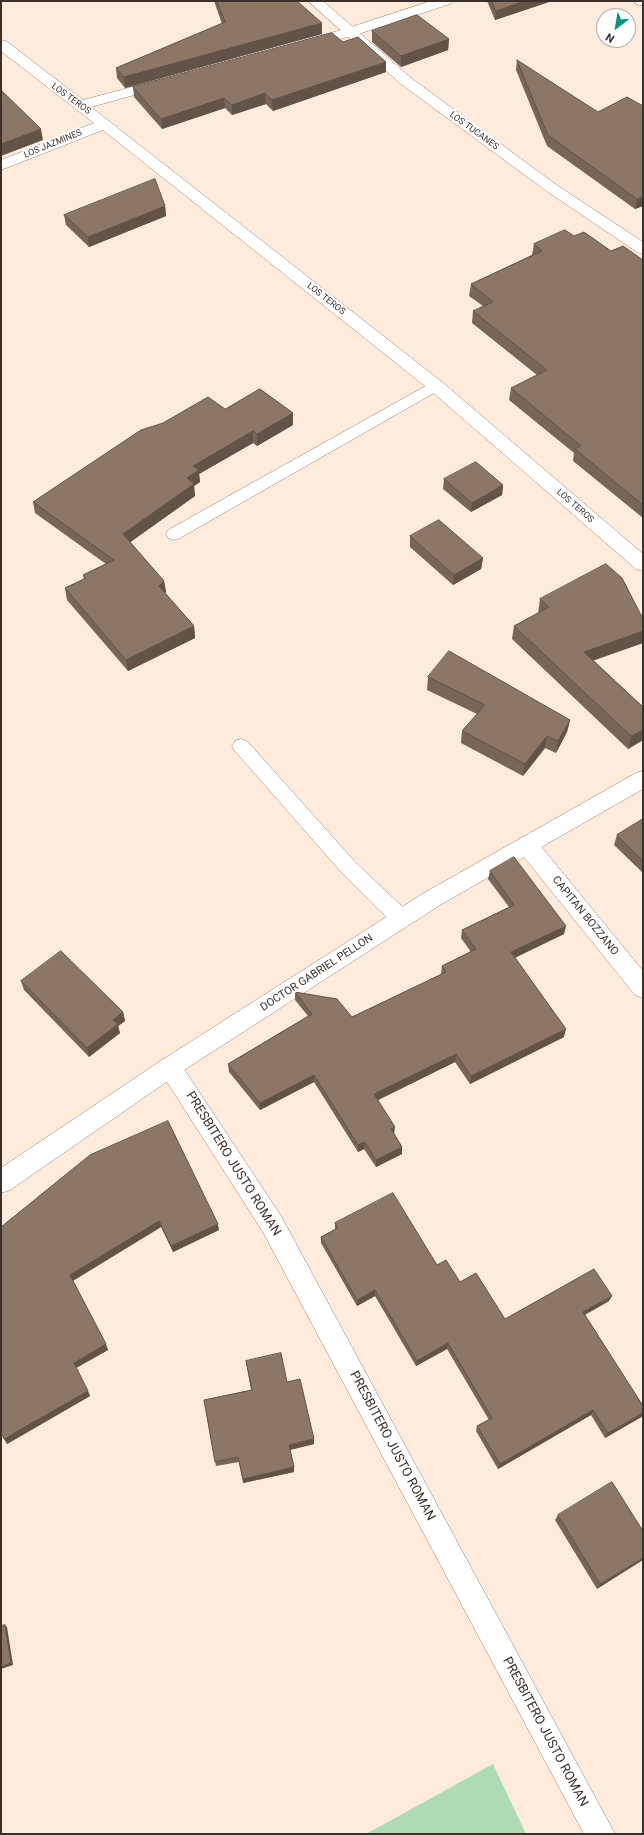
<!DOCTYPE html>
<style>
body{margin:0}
#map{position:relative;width:644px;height:1835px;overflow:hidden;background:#feebdc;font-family:Roboto,sans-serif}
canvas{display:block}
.frame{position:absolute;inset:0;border:2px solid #3b312a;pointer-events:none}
.north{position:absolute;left:596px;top:8px;width:40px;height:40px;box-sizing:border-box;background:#fff;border:1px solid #b1adaa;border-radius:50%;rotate:211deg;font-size:11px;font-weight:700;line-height:16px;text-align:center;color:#3b312a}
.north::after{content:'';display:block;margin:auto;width:14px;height:18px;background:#009381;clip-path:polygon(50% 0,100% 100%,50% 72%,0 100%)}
</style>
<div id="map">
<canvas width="644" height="1835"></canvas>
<div class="frame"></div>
<div class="north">N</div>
</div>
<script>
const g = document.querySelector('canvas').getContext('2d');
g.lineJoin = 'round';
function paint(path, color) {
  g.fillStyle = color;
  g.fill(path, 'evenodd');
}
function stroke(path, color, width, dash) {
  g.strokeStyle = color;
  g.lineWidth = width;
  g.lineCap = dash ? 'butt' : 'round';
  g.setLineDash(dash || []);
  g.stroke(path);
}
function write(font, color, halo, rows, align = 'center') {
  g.font = font + ' Roboto,sans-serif';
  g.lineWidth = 4;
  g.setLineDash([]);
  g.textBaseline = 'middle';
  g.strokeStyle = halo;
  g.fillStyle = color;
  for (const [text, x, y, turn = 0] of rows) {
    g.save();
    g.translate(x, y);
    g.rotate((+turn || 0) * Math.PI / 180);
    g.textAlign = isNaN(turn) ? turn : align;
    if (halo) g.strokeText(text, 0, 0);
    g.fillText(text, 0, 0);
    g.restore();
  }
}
paint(new Path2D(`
 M493,1764L526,1834H366Z`), '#afdbb4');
const service = new Path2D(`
 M436,381L441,383L443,386L441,389L180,538L174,540L168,538L166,534L168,530L431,383Z
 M241,739L247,741L356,863L409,913L412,919L409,925L402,927L395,925L342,873L235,751L232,746L235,741Z`);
const minor = new Path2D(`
 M431,1H452L450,4L355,35L307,48L302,47L300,44L302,41L345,29Z
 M634,1H643V6L636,4Z
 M1,40L6,41L83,100L162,79L167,80L169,83L167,86L91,107L442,382L643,554V571L636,569L430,390L103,130L1,170V160L94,123L1,51Z
 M527,836L535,839L643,971V998L635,995L519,851L516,845L519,839Z
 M170,1057L178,1060L281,1216L615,1834H584L263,1232L162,1074L158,1067L162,1060Z`);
const tertiary = new Path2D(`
 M308,1H323L411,78L558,186L643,242V254L637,252L548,192L401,84Z
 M643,771V789L440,905L178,1074L10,1190L1,1193V1168L162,1060L424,893L636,773Z`);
stroke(service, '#998272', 1);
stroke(minor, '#998272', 1);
stroke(tertiary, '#998272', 1);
paint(service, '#fff');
paint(minor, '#fff');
paint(tertiary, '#fff');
paint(new Path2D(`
 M214,1H297L322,34L125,88L117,78L116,68L222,24Z
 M487,1H552L495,20Z
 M372,31L449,39L448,50L401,67L372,42Z
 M343,42L386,72L273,111L266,104L232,115L225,108L162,129L134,97L133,87Z
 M517,60L643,206L635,209L547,146L516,70Z
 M165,206L166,216L89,247L66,225L64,215Z
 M574,236L611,251L643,260V518L573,461L574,453L509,400L511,388L537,375L472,323L473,311L483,306L469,296L471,284L532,255L534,244Z
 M225,409L293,425L257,446L253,443L199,474L200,482L194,486L195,496L130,542L164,581L166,592L165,593L194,626L195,638L128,671L67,600L65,588L84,579L83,575L106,564L35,513L33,502L163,423Z
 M444,479L503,485L502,495L471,512L443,489Z
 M410,536L483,558L481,569L453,585L410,547Z
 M540,599L643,619V643L593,660L643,707V740L628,749L512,639L514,626L538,613Z
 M428,677L570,720L567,732L556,753L545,748L523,776L461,743L462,731L477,714L427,690Z
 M643,819V873L614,845L617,835Z
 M490,871L564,934L515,958L564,1037L470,1084L455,1062L378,1100L394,1133L402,1147V1154L376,1167L364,1149L358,1152L314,1082L260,1110L229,1072L228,1064L308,1016L295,1000V992L352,1017L441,975L442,966L471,952L461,938L462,930L509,907L488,879Z
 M21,981L123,1012L125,1021L118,1026L120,1033L89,1057L24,990Z
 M90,1155L219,1230L173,1252L161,1227L73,1281L108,1350L76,1368L90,1396L7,1444Z
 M335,1223L437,1265L460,1282L505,1319L609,1301L585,1315L643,1406V1416L605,1438L591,1415L498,1469L476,1431L477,1426L489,1420L447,1349L416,1366L375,1296L357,1306L321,1243V1237L335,1229Z
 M246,1361L287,1382L314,1444L290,1450L294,1467V1472L243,1483L239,1462L216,1466L204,1400L251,1390Z
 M558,1515L643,1531L597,1589L555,1520Z`), '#786558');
paint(new Path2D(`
 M525,1H552L495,20L496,11Z
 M322,23V34L125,88L124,77Z
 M449,39L448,50L401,67V56Z
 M386,62V72L273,111L272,100Z
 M265,93L266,104L232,115V105Z
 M224,98L225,108L162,129L161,119Z
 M41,129L43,140L1,156V144Z
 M643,196V206L635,209L637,199Z
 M165,206L166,216L89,247L88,237Z
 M293,413V425L257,446V434Z
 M253,431V443L199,474L200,482L194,486L195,496L125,546L123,534L187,478L193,466Z
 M503,485L502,495L471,512L472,503Z
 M483,558L481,569L453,585L454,575Z
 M164,581L166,592L160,598L159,586Z
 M194,626L195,638L128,671L126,660Z
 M643,631V643L581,665L584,652Z
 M570,720L567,732L556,753L558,741Z
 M643,730V740L628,749L631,736Z
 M547,736L545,748L523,776L525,764Z
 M566,926L564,934L509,960L511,952Z
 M123,1012L125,1021L118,1026L120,1033L89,1057L87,1048L113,1020Z
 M566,1029L564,1037L470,1084L471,1076Z
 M456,1054L455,1062L374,1102V1094Z
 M314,1075V1082L260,1110V1103Z
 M395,1127L394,1134L391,1129Z
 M365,1142L364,1149L358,1152V1145Z
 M402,1147V1154L376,1167V1160Z
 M159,1221L161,1227L72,1281L70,1275Z
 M218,1224L219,1230L173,1252L171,1246Z
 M375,1290V1296L357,1306V1300Z
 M612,1296L609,1301L580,1317L583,1312Z
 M448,1343L447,1349L416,1366L417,1361Z
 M106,1344L108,1350L76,1368L74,1363Z
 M88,1391L90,1396L7,1444L4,1439Z
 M593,1410L591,1415L498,1469L500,1464Z
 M643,1413V1416L605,1438L608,1433Z
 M314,1439V1444L289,1450V1445Z
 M294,1467V1472L243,1483V1479Z
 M643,1558V1560L597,1589L600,1584Z
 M5,1625L7,1627L13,1665L1,1669Z`), '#625347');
const building = new Path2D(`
 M217,1H297L322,23L124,77L116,68L225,22Z
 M492,1H525L496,11Z
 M417,15L449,39L401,56L372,31Z
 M332,33L343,42L358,37L386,62L272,100L265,93L232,105L224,98L161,119L133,87Z
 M517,60L598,112L627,97L643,106V196L637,199L548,135Z
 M1,90L41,129L1,144Z
 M155,179L165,206L88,237L64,215Z
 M565,230L574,236L584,232L611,251L623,246L643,260V505L575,449L581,446L511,388L547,370L473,311L493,302L471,284L542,251L534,244Z
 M260,389L293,413L257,434L253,431L193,466L199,470L187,478L194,484L123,534L164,581L159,586L194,626L126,660L65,588L86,578L83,575L114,560L33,502L141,430L163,423L208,397L225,409Z
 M476,462L503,485L472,503L444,479Z
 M439,520L483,558L454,575L410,536Z
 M606,564L622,578L643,619V631L584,652L643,707V730L631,736L514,626L549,607L540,599Z
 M449,651L570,720L558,741L547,736L525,764L462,731L485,705L428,677Z
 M643,819V861L617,835Z
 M514,857L566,926L511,952L566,1029L471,1076L456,1054L374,1094L395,1127L391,1129L402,1147L376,1160L365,1142L358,1145L314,1075L260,1103L228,1064L312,1014L295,992L337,999L352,1017L446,972L442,966L476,949L462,930L514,905L490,871Z
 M61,951L123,1012L113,1020L118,1024L87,1048L21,981Z
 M168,1121L218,1224L171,1246L159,1221L70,1275L106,1344L74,1363L88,1391L4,1439L1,1433V1227L90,1155Z
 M393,1193L437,1265L446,1260L460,1282L476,1273L505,1319L594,1269L612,1296L583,1312L643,1406V1413L608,1433L593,1410L500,1464L477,1426L492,1418L448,1343L417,1361L375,1290L357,1300L321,1237L338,1228L335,1223Z
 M281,1353L287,1382L300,1379L314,1439L289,1445L294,1467L243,1479L238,1457L215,1462L204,1400L252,1390L246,1361Z
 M612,1482L643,1531V1558L600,1584L558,1515Z
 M5,1625L11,1663L1,1667V1626Z`);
paint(building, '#8c7666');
stroke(building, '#625347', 1);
write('9px', '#3b312a', '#fff', [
 ["LOS TEROS",71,99,36],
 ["LOS TUCANES",474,131,36],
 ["LOS JAZMINES",53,144,-22],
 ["LOS TEROS",326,299,38],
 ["LOS TEROS",575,506,41]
]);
write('11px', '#3b312a', '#fff', [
 ["CAPITAN BOZZANO",585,916,51],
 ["DOCTOR GABRIEL PELLON",317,973,-33]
]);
write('13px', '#3b312a', '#fff', [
 ["PRESBITERO JUSTO ROMAN",233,1164,58],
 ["PRESBITERO JUSTO ROMAN",392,1446,62],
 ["PRESBITERO JUSTO ROMAN",545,1732,62]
]);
</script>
